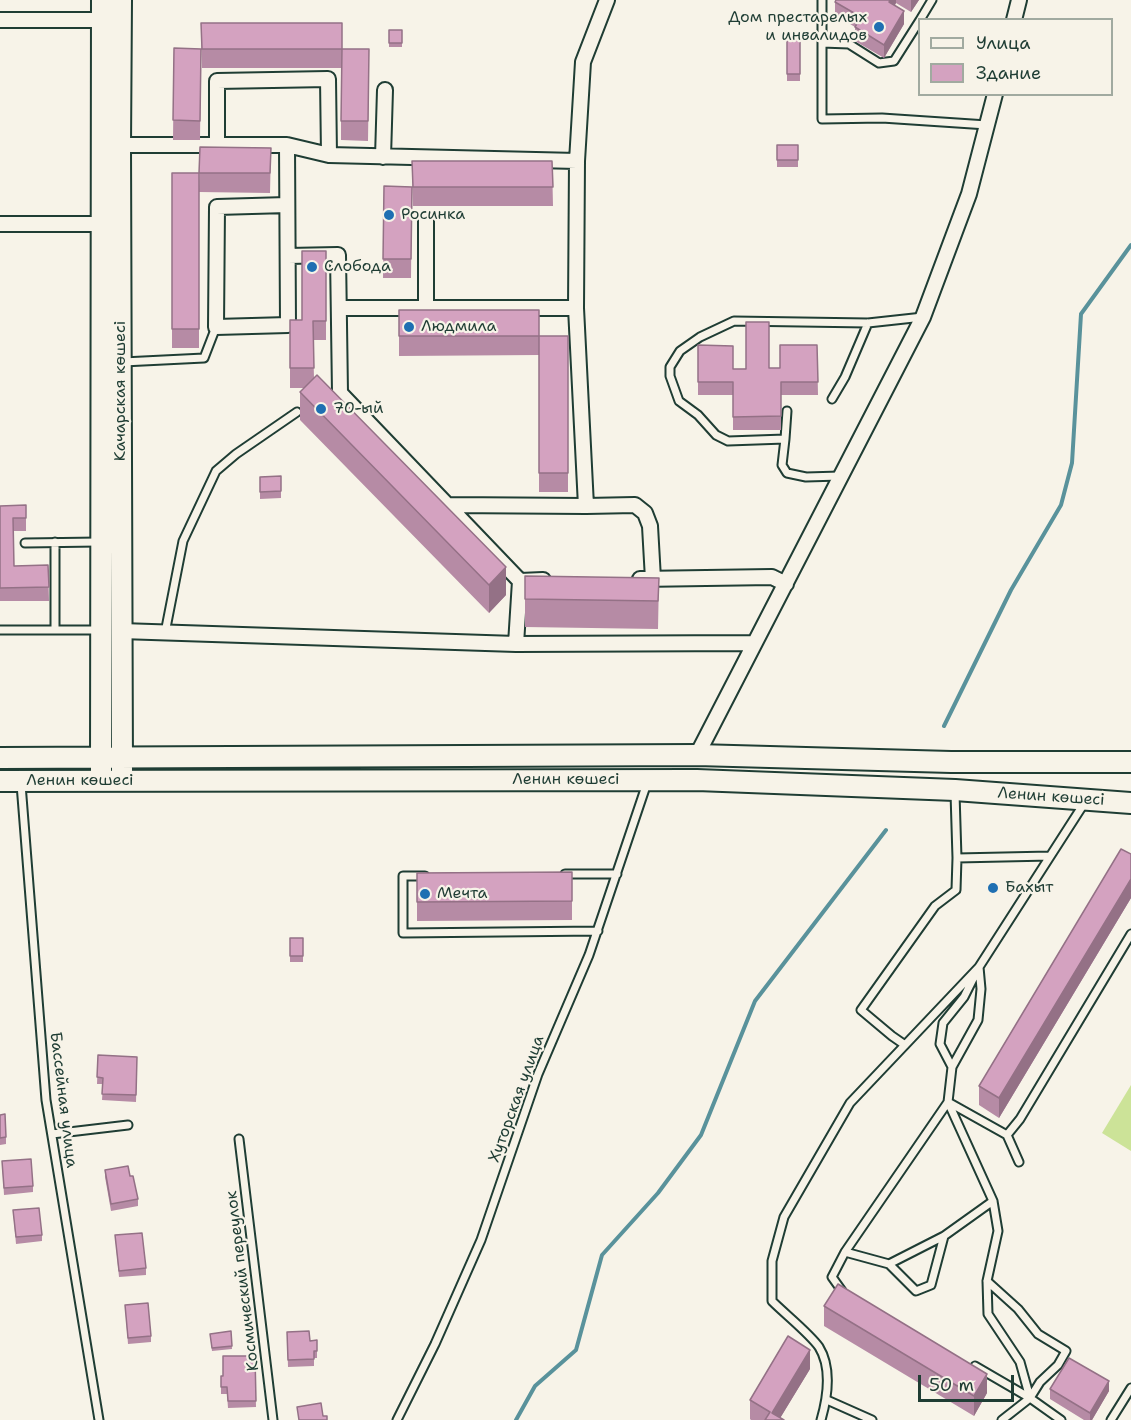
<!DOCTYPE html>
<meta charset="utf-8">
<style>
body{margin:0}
#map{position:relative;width:1131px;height:1420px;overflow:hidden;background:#f7f3e8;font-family:"Shantell Sans",sans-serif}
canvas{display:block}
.legend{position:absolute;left:918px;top:18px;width:195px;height:78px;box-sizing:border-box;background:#f7f3e8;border:2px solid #a1aaa0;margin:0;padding:8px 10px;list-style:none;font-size:18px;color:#1f3d34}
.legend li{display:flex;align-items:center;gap:12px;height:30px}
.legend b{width:30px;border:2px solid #a1aaa0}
.scale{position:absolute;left:918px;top:1375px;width:96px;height:27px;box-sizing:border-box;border:3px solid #1f3d34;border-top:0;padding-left:8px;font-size:18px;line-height:21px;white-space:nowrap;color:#1f3d34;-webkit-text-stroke:4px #f7f3e8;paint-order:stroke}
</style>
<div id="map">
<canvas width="1131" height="1420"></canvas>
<ul class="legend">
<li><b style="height:8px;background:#f7f3e8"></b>Улица</li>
<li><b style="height:16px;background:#d4a2c0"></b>Здание</li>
</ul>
<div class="scale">50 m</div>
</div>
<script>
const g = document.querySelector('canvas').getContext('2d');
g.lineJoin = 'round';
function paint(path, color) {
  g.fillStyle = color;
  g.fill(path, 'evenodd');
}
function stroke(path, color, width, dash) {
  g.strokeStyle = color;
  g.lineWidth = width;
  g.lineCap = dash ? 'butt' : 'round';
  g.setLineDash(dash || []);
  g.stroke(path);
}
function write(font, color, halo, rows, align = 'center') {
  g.font = font + ' "Shantell Sans",sans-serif';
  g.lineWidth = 4.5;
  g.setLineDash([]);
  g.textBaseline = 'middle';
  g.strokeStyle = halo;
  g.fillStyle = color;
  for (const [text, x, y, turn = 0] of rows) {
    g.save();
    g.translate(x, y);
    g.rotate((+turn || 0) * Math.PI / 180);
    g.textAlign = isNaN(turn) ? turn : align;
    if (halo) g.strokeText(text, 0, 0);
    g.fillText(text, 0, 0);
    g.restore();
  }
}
paint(new Path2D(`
 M1131,1085V1151L1102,1133Z`), '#cce398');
stroke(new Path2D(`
 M944,726L1011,590L1061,505L1072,463L1081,314L1131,245
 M516,1420L535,1386L576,1350L602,1255L658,1193L701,1135L755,1001L886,830`), '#59929b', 4);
const service = new Path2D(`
 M822,0V119L882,118L987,125
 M920,20L932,0
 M822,43L849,44L879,63L894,61L920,20
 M123,362L204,358L216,327
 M832,399L845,377L868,323
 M785,439L787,411
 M840,476L806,477L787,473L782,465L785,439L728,441L716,435L698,415L679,401L670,376V367L680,351L700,337L734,321L868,323L923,317
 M25,543L99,542
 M0,630H98
 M55,630V542
 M165,633L183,541L216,471L236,454L297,412
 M21,784L46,1100L99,1420
 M955,793L957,858L1050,856
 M565,874H617
 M425,876H403V933L598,931
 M979,967L981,989L978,1020L952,1067L948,1102L993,1201L998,1231L987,1281L988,1314L1020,1362L1030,1398
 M905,1045L892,1036L861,1010L935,906L956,890L957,858
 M952,1067L940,1044L943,1023L964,997L979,967L1085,802
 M52,1134L128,1125
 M1007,1135L1019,1162
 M239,1139L273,1420
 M845,1252L889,1264L944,1236L993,1201
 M889,1264L916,1291L931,1285L944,1236
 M987,1281L1018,1309L1038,1334L1066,1351L1058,1365L1040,1382L1030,1398L1002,1420
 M842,1291L832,1277L845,1252L948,1102L1007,1135L1020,1119L1131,934
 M975,1366L1030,1398L1061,1420
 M827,1400L872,1420
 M397,1420L435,1344L481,1240L538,1074L589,955L647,783
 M821,1420C827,1399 832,1368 819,1347C810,1334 785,1314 772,1301V1261L784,1217L850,1103L979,967
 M1111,1420L1131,1388`);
const minor = new Path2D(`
 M0,20H110
 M1014,20L1019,0
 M120,145H287L329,155L577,161
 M217,145V81L328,79L329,155
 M287,145L288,325L216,327L217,207L287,205
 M383,157L385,90
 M0,224H101
 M288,256L338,255L340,393L520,581L543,580
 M426,307V219
 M339,308H576
 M448,505L586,506L635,505L645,513L650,526L653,579
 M586,506L576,308L577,161L583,62L607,0
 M640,579L772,577L786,584
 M121,631L516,644L754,643
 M516,644L520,581
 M697,755L923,317L969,194L995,94`);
const secondary = new Path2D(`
 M121,0L120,145L122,770
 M0,758L697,755L951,762H1131
 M101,771L102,0
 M0,781L697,780L955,790L1131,803`);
stroke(service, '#1f3d34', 11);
stroke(minor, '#1f3d34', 18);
stroke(secondary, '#1f3d34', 24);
stroke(service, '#f7f3e8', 7);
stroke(minor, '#f7f3e8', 14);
stroke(secondary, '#f7f3e8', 20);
paint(new Path2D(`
 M836,0H919L911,12L896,3L895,5L904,24L884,58L855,41V27L835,15V2Z
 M201,23H342V50L369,69L368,141L341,140V68H202Z
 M389,30H402V47H389Z
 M800,38V81H787V39Z
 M174,48L201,49L200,140H173Z
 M777,145H798V167H777Z
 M200,147L271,148L270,193L199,192Z
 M412,161H552L553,206H413Z
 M172,173H199V348H172Z
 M384,186L412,187L411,278H383Z
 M326,251V340H313L314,378L506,595L489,613L300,420V392L304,388H290V320H302Z
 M399,310L539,336H568V492H539V355L399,356Z
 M698,345L733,369L780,368L817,345L818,395H781V430H733V395H698Z
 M281,476V498L260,499V477Z
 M26,505V531H14V566L48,565L49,601H0V506Z
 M525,576L659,578L658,629L525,627Z
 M1131,854V898L999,1118L979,1105V1086Z
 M572,872V920L417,921V873Z
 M290,938H303V962H290Z
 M98,1055L137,1057L136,1102L102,1100L103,1084H97Z
 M0,1115L6,1137V1144L0,1145Z
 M2,1161L33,1186V1192L4,1195Z
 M105,1170L130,1176L138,1199V1206L111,1211L105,1177Z
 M13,1210L42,1235V1241L16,1244Z
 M115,1235L146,1268V1275L119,1277Z
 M125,1305L151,1336V1342L128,1344Z
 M824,1306L987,1393L974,1416L824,1326Z
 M231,1331L232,1349L212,1351L210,1334Z
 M287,1332L310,1341L317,1340V1358H314V1366L288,1367Z
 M255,1356L256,1407L228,1408L227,1394H221V1376H223Z
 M810,1369L780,1418L784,1420H751L750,1419V1400Z
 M1050,1389L1109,1391L1092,1420H1084L1050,1399Z`), '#b68ba5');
paint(new Path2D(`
 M890,0H896V3L889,15V2Z
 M911,0H919L911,12Z
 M904,11V24L884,58V45Z
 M506,567V595L489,613V585Z
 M1131,879V898L999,1118V1098Z
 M810,1350V1369L779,1420L772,1413Z
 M987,1374V1393L974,1416V1396Z
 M1109,1381V1391L1092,1420H1090V1413Z`), '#947186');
const building = new Path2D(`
 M836,0H890L889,2L904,11L884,45L855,27L861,17L835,2Z
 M201,23H342V49H202Z
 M389,30H402V43H389Z
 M800,38V74H787V39Z
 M174,48L201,49L200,121L173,120Z
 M342,49H369L368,121H341Z
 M777,145H798V160H777Z
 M200,147L271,148L270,173H199Z
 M412,161H552L553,187H413Z
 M172,173H199V329H172Z
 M384,186L412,187L411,259H383Z
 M302,251H326V321H313L314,368H290V320H302Z
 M399,310H539V336H399Z
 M746,322H769V368H780V345H817L818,382H781V416L733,417V382H698V345L733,346V369H746Z
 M539,336H568V473H539Z
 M317,375L506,567L489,585L300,392Z
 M281,476V491L260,492V477Z
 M26,505V518H13L14,566L48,565L49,587L0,588V506Z
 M525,576L659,578L658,601L525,599Z
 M1121,849L1131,854V879L999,1098L979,1086Z
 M572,872V901L417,902V873Z
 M290,938H303V956H290Z
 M98,1055L137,1057L136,1095L102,1094L103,1078L97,1077Z
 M5,1114L6,1137L0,1138V1115Z
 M31,1159L33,1186L4,1188L2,1161Z
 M128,1166L130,1176H133L138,1199L111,1204L105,1170Z
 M39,1208L42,1235L16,1237L13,1210Z
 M142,1233L146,1268L119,1271L115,1235Z
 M838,1284L987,1374L974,1396L824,1306Z
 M148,1303L151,1336L128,1338L125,1305Z
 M231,1331L232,1346L212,1348L210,1334Z
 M309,1331L310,1341L317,1340V1351H314V1359L288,1360L287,1332Z
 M788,1336L810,1350L772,1413L784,1420H765L770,1412L750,1400Z
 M223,1356H255L256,1401H228L227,1387H221V1376H223Z
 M1069,1358L1109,1381L1090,1413L1050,1389Z
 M321,1403L323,1416H327V1420H299L297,1407Z`);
paint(building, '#d4a2c0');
stroke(building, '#947186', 1.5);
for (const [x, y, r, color] of [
 [879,27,6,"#1f6fb2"],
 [389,215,6,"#1f6fb2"],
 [312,267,6,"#1f6fb2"],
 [409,327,6,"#1f6fb2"],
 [321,409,6,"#1f6fb2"],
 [993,888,6,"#1f6fb2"],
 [425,894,6,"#1f6fb2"]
]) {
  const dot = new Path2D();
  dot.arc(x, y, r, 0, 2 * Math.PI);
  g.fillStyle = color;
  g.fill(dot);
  stroke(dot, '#f7f3e8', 2);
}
write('16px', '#1f3d34', '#f7f3e8', [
 ["Дом престарелых",867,18,"right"],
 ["и инвалидов",867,36,"right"],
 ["Росинка",401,215],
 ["Слобода",324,267],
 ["Людмила",421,327],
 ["70-ый",333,409],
 ["Бахыт",1005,888],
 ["Мечта",437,894]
], 'left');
write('16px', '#1f3d34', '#f7f3e8', [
 ["Качарская көшесі",121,391,-90],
 ["Ленин көшесі",566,780],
 ["Ленин көшесі",80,781],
 ["Ленин көшесі",1051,797,4],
 ["Хуторская улица",517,1099,-70],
 ["Бассейная улица",63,1100,83],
 ["Космический переулок",243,1281,-97]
]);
</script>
